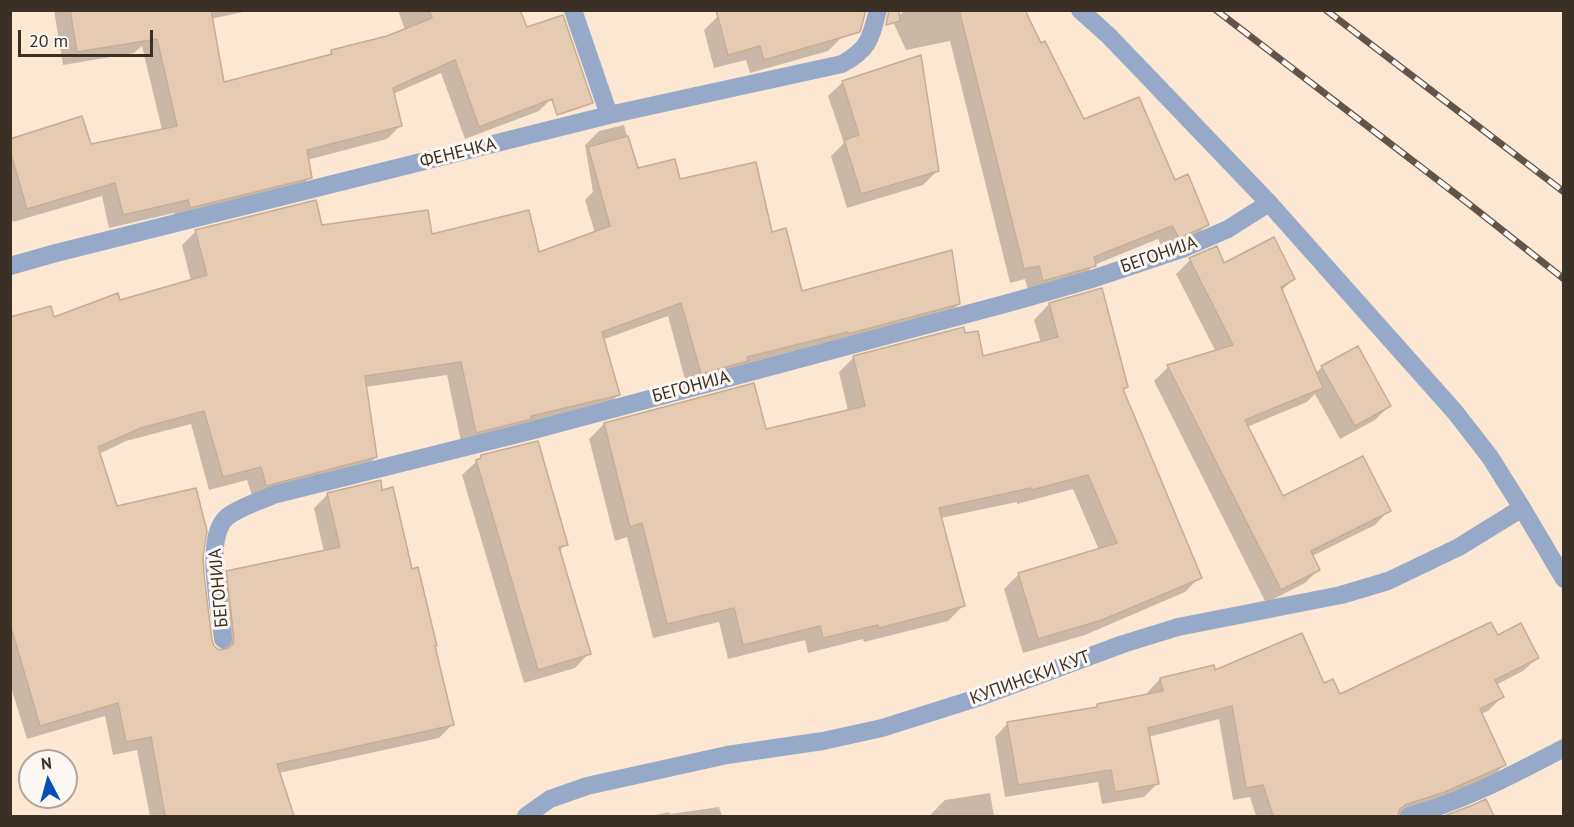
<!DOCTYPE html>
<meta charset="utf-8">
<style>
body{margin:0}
#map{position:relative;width:1574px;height:827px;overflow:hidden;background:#fce7d2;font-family:"PT Sans",sans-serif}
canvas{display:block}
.frame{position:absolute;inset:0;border:12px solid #3a3026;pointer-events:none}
.north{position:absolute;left:18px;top:749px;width:60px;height:60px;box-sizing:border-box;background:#fcf7f2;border:2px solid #aea7a0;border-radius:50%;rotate:354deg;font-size:16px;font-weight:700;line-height:24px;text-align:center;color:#3a3026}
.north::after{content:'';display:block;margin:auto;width:21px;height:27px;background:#044eb8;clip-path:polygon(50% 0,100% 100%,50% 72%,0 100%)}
.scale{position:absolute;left:18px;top:30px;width:135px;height:27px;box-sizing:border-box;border:3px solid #3a3026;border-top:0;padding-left:8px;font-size:18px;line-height:21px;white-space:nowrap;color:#3a3026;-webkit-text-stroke:4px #fcf7f2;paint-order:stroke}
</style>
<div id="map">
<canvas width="1574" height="827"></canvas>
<div class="frame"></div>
<div class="north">N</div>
<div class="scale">20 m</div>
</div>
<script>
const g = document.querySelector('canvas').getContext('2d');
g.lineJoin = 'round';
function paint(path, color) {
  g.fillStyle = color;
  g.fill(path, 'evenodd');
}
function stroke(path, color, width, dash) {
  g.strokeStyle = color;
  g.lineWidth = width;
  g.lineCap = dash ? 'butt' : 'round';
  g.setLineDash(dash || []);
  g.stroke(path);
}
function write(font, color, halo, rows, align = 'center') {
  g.font = font + ' "PT Sans",sans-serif';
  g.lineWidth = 6;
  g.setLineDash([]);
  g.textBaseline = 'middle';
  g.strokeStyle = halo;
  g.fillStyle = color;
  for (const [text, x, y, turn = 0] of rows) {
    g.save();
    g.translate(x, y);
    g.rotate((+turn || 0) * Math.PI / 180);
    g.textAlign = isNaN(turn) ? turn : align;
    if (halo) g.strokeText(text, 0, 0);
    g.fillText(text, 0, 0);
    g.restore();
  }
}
paint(new Path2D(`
 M54,10H252L211,19L223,84L326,58L332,51L387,37L405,30L398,10H519L553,97L539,111L465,139L441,73L393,94L401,125L387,139L307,160L310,177L296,191L176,221L174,213L109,228L102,196L13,222L10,213V138L81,117L90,146L162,130L142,46L134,53L63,65Z
 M905,10H1023L1040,45L1084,121L1174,182L1207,225L1193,239L1164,251L1158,239L1094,265L1080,280L1029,295L1025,279L1010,283L950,41L906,50L893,22Z
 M718,16L842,37L828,51L750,73L746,60L714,68L704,30Z
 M843,82L938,170L923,185L847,208L831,156L844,143L828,96Z
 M624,125L636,169L679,181L771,233L801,293L959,304L945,318L687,387L668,316L602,340L618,395L605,409L462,446L447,375L365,387L376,457L362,471L253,499L247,480L209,490L191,424L126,441L99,454L116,508L202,556L210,641L213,647L221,652L213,587L227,573L324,552L314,508L328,494L381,492L411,570L433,648L453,724L439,738L279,773L293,816H150L137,750L113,755L105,716L27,739L10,684V318L53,319L191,281L182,245L196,231L321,226L431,236L538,254L595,233L585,200L593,192L585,145L599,131Z
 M1216,248L1223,265L1294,279L1281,291L1315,374L1322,367L1389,406L1375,420L1340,439L1315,394L1307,402L1247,427L1283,498L1389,510L1375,525L1312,556L1319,569L1305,583L1266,603L1154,381L1168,367L1216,352L1176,274L1190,260Z
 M1049,304L1126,386L1122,391L1200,577L1185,592L1085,635L1023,653L1004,589L1019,574L1099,550L1073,489L1017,504V502L941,518L963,606L948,621L864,642L863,639L808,653L805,640L728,659L719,622L653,638L627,537L615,541L589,439L604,424L753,385L765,431L848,411L839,372L854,357L964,335L982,358L1041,343L1034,320Z
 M482,456L566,544L559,552L589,653L575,668L524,683L462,475Z
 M1497,637L1537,658L1523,671L1496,685L1502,697L1488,711L1481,714L1504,765L1491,778L1431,805L1397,816H1256L1250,797L1233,800L1219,719L1148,737L1157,784L1144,797L1102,804L1098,782L1005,797L995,737L1008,723L1094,709L1098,705L1148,696L1147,693L1160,679L1214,672L1323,685L1339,696Z
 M990,793L994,816H932L931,814L945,800Z
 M1486,801L1493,816H1448L1454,815Z
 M719,807L722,816H651L669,812L670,814Z`), '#0003');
const building = new Path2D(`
 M70,10H211L224,82L332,54L331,50L387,36L432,18L429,10H520L527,27L563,15L593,103L557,115L552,99L479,127L455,60L393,88L402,126L307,150L312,178L190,208L188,200L123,215L115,183L27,209L10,151V139L82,116L91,144L177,126L157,39L77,52Z
 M716,10H866L860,32L764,60L760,46L728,55Z
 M889,10H899L900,21L886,25Z
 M959,10H1025L1041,43L1045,41L1084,119L1139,97L1175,180L1188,174L1209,225L1179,238L1172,226L1094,257L1096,266L1043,281L1039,266L1024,269Z
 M921,55L939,171L861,194L844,140L859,135L842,81Z
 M628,136L638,168L675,159L680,179L756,162L772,232L786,228L802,291L952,250L960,304L848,334V332L747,357L748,361L701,374L681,303L602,332L620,395L531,416L532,419L476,433L461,362L365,376L377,457L266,486L261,467L223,477L204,411L141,428L98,447L117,506L196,488L207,531L203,556L204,575L212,640L214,646L219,650L229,648L233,644L234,638L226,571L340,547L327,493L381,480L382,490L393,487L412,569L418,567L437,646H435L454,725L277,764L294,816H165L151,737L126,742L118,703L40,726L10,624V317L51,306L54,317L118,293L120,300L207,275L195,230L316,200L322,225L428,210L432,234L529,210L539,252L610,226L588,147Z
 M1274,237L1295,279L1281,287L1323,388L1245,420L1283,496L1363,456L1391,511L1311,551L1320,570L1281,590L1167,365L1233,345L1189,258L1217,246L1224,263Z
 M1102,288L1128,387L1123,389L1202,578L1102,620L1038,639L1018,573L1117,543L1088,475L1032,490L1031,488L939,508L965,606L879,628L878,625L823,638L820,626L743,645L734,608L667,624L642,523L630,527L604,423L754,383L766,429L865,406L853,356L964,327L965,333L978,331L983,356L1058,337L1049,303Z
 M1358,346L1391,406L1355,426L1321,366Z
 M538,441L568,545L559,547L591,654L538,670L476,460L481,458V455Z
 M1491,622L1498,635L1521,623L1539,658L1495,680L1504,697L1480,709L1506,765L1445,792L1405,805L1400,809L1398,816H1273L1263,785L1246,788L1232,706L1148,728L1159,784L1115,792L1111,770L1018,785L1007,722L1097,707V704L1163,691L1160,678L1214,665L1215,670L1302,633L1324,683L1333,679L1340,694Z
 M1486,799L1494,816H1444L1473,805Z`);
paint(building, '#e5cbb2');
stroke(building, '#c6ad94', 1.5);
stroke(new Path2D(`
 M1409,816C1464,801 1514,774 1564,748`), '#96a9c8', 18);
stroke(new Path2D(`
 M573,10L609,115
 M1080,10L1109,36L1269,203L1455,412L1490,457L1522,508L1564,579
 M10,266L56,253L609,115L842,64C869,49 870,40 878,10
 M223,639C220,610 203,538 227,517C240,507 258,502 273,495L530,431L1012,302L1092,279L1182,249L1228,229L1269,203
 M526,816L550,799L587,786L727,755L823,741L882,728L977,698L1123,644L1178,627L1341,595L1388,581L1459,547L1522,508`), '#96a9c8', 18);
const rail = new Path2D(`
 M1216,10L1469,204L1564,279
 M1326,10L1564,192`);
stroke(rail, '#615549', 7);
stroke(rail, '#fcf7f2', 4.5, [14]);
write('18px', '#3a3026', '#fcf7f2', [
 ["ФЕНЕЧКА",458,153,-14],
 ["БЕГОНИЈА",1159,255,-19],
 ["БЕГОНИЈА",691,387,-15],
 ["БЕГОНИЈА",219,588,-95],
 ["КУПИНСКИ КУТ",1030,678,-20]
]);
</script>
